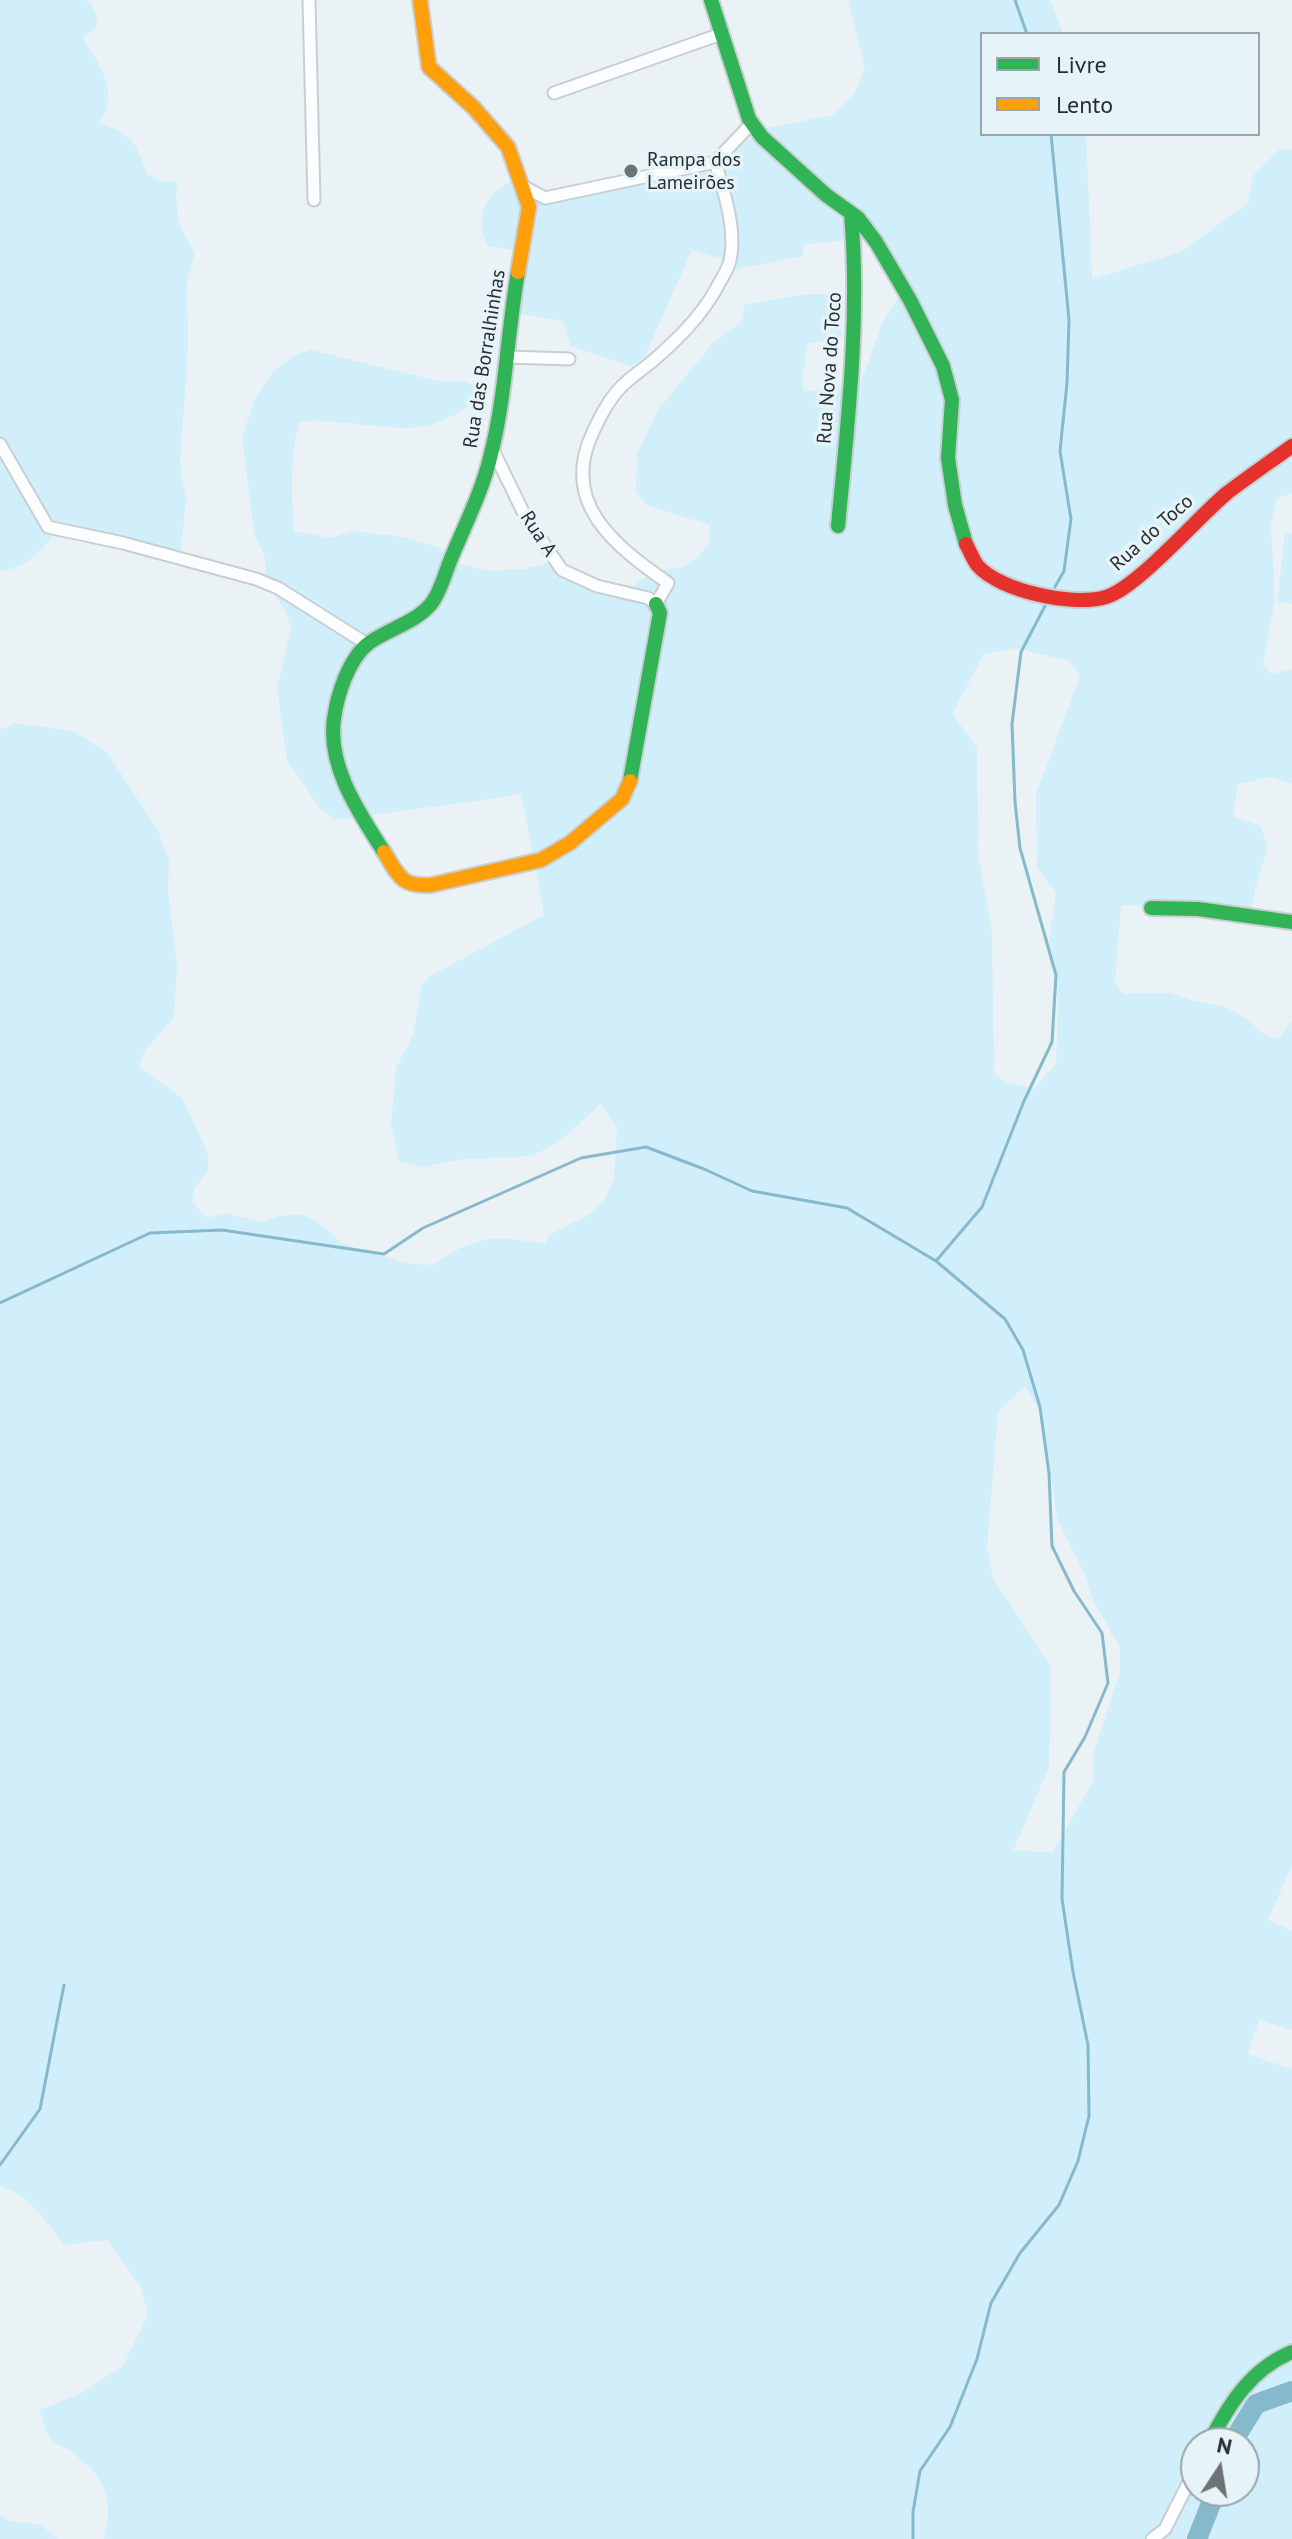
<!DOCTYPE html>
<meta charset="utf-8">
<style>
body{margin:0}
#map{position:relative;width:1292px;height:2539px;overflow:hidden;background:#eaf2f5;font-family:"PT Sans",sans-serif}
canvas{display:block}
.legend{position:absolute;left:980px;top:32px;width:280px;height:104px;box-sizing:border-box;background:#e6f4f9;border:2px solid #9aa5a9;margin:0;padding:10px 14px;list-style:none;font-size:24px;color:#282e30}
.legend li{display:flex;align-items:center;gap:16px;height:40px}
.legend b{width:40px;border:2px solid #9aa5a9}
.north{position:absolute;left:1180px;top:2427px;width:80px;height:80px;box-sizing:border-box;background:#e6f4f9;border:2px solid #9aa5a9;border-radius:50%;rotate:12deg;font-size:22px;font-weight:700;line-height:32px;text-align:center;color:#282e30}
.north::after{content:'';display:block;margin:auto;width:28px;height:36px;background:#6c7375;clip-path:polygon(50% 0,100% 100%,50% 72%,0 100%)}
</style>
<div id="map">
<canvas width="1292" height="2539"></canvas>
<ul class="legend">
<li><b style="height:10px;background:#30b455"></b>Livre</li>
<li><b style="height:10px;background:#ff9f0a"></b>Lento</li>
</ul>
<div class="north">N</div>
</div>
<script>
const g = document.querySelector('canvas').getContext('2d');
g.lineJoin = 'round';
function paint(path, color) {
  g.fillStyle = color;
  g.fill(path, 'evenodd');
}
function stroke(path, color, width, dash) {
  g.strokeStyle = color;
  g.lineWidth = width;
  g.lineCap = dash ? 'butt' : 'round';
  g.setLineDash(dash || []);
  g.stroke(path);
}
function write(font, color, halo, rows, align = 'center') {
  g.font = font + ' "PT Sans",sans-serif';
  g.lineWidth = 7;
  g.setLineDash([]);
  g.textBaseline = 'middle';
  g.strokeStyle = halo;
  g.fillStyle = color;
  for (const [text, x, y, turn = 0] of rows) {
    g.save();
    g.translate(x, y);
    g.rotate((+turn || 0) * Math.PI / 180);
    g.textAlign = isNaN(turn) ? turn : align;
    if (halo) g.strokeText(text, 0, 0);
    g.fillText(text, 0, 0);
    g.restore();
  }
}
paint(new Path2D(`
 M0,0H86C96,8 98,17 96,28L82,38C100,64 121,93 98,123C132,134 135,140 147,174L160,181L177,182C175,212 178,227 195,253L187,281L188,346L180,464L186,501L180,557L145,542L126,544L54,533C39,555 26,566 0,572Z
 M848,0H1050L1063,34H982V134H1086L1092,279L1181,252L1248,203L1253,176L1280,149L1292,150V493L1277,499L1271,523L1275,599L1263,664L1272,674L1292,669V784L1270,777L1238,784L1233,817L1260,826L1268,847L1255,889L1252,913L1230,906L1199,902L1175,908L1121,905L1115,982L1123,994L1170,993L1194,1001L1223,1006L1246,1018L1265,1035L1279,1039L1292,1020V1865L1268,1920L1292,1931V2030L1259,2020L1248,2054L1292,2069V2539H104C114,2499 106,2478 73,2453C67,2448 56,2445 51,2440C45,2433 43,2419 39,2410L80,2394L123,2366L148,2315L141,2287L107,2240L64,2245C47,2222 28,2194 0,2186V730L16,723L72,731L106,751L158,830L169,860L168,892L177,963L174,1017L146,1049L139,1067L182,1098L207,1151L209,1170L195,1187L192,1202L207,1218L225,1213L262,1222L280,1216L302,1214L315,1220L343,1244L406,1263L433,1265L460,1248L487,1239H513L545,1244L549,1235L590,1214L605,1199L614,1178L617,1127L601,1104L559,1142L532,1156L462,1159L423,1167L399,1161L391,1125L396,1068L413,1035L422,985L430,976L544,915L521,793L505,797L334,820L319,807L287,760L277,688L291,629L286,612L267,584L265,558L254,532L242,438L254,400L273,372L293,356L311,350L438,381L466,382L483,389L481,400C465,408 448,420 431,425C399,435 338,417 299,421C290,458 291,493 294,531L330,538L353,531L402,537L438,547L457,563L489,571L524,569L551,562C569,585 595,591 622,598L638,581L662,570L683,567L698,557L710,543V525L646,505L636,492L637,454L658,410L713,343L742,321L745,304L805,294H844L841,338L808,343L802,379L804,391L839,387L858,390L883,321L898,298L912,296L878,236L803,245V256L737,269L720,258L692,250L645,356L632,367L571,346L563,321L515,313L524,252L488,246C474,221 484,193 511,182L520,204L725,165L740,145L766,128L834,115L855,92L865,67ZM1016,648L1069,661L1080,676L1036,794L1037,868L1056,892L1049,941L1056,971L1058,1004L1056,1064L1033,1089L1007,1082L994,1074L992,931L978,854L977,747L952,714L984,654ZM1025,1386L1043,1417L1057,1519L1085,1575L1093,1600L1120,1647V1672L1094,1752L1093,1781L1053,1852L1013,1851L1049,1767L1051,1667L993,1578L987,1548L998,1412ZM1196,2443H1244V2491H1196Z
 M1285,533L1292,534V604L1277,602Z
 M0,2515L10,2521L41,2525L58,2539H0Z`), '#d0effa');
stroke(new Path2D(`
 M1015,0L1027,34
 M1051,134L1069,320L1067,383L1060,451L1071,519L1064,571L1055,587
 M0,1303L150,1233L222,1230L384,1254L423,1228L581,1158L646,1147L704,1169L752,1191L847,1208L936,1261
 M0,2165L40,2109L64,1985
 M913,2539V2512L920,2471L950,2427L977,2359L991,2303L1020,2253L1059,2205L1078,2161L1089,2116L1088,2045L1073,1972L1062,1899L1064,1772L1085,1737L1108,1683L1102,1633L1074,1591L1052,1546L1049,1473L1040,1407L1023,1350L1005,1319L936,1261L982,1207L1024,1101L1052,1042L1056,975L1020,848L1015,802L1012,724L1021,652L1045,606`), '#86b9cc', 3);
stroke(new Path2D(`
 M1232,2443L1256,2404L1292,2391
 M1197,2539L1216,2491`), '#86b9cc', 20);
const street = new Path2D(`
 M309,0L314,200
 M554,93L721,34
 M521,185L545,198L715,162L752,123
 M507,357L569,359
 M0,444L48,527L123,543L256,579L278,588L367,644
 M493,450L525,516L562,570L597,586L648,598L656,604L668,583C615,546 559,503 593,432C601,415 609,399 622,386C632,376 645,368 655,359C679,338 699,318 715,291C719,282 726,273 729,264C738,234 724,191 715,162
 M1152,2539L1165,2529L1196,2468`);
const fast = new Path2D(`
 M711,0L749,119L762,137L826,195L858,218L876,242L910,300L943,366L952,400L948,458L955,505L966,544
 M838,526C848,421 860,318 851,213
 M630,781L660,613L656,604
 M384,852C360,814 327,767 334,719C337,695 349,658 369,643C388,629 415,623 431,604C441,592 446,569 453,554C466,523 482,491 490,458C506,397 507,334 518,272
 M1151,908L1198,909L1292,922
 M1209,2443C1229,2404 1251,2369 1292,2352`);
const slow = new Path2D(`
 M420,0L429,67L474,108L508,147L529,207L518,272
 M384,852C399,876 401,887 431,885L541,860L570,843L622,799L630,781`);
const jam = new Path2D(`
 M966,544C970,551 973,560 978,566C1000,591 1074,607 1106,597C1137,588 1198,517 1227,493C1248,477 1270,462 1292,446`);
stroke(street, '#c8ced1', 15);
stroke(fast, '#c8ced1', 18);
stroke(slow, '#c8ced1', 18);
stroke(jam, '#c8ced1', 18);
stroke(street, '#fcfdfe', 11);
stroke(fast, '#30b455', 14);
stroke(slow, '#ff9f0a', 14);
stroke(jam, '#e5322d', 14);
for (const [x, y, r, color] of [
 [631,171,8,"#6c7375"]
]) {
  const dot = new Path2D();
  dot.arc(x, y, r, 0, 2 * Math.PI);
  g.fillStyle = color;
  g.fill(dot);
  stroke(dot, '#e6f4f9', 3);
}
write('20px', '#282e30', '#e6f4f9', [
 ["Rampa dos",647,160],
 ["Lameirões",647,183]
], 'left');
write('20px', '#282e30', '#e6f4f9', [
 ["Rua das Borralhinhas",485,359,-81],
 ["Rua Nova do Toco",830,368,-86],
 ["Rua do Toco",1152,533,-42],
 ["Rua A",538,534,57]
]);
</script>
